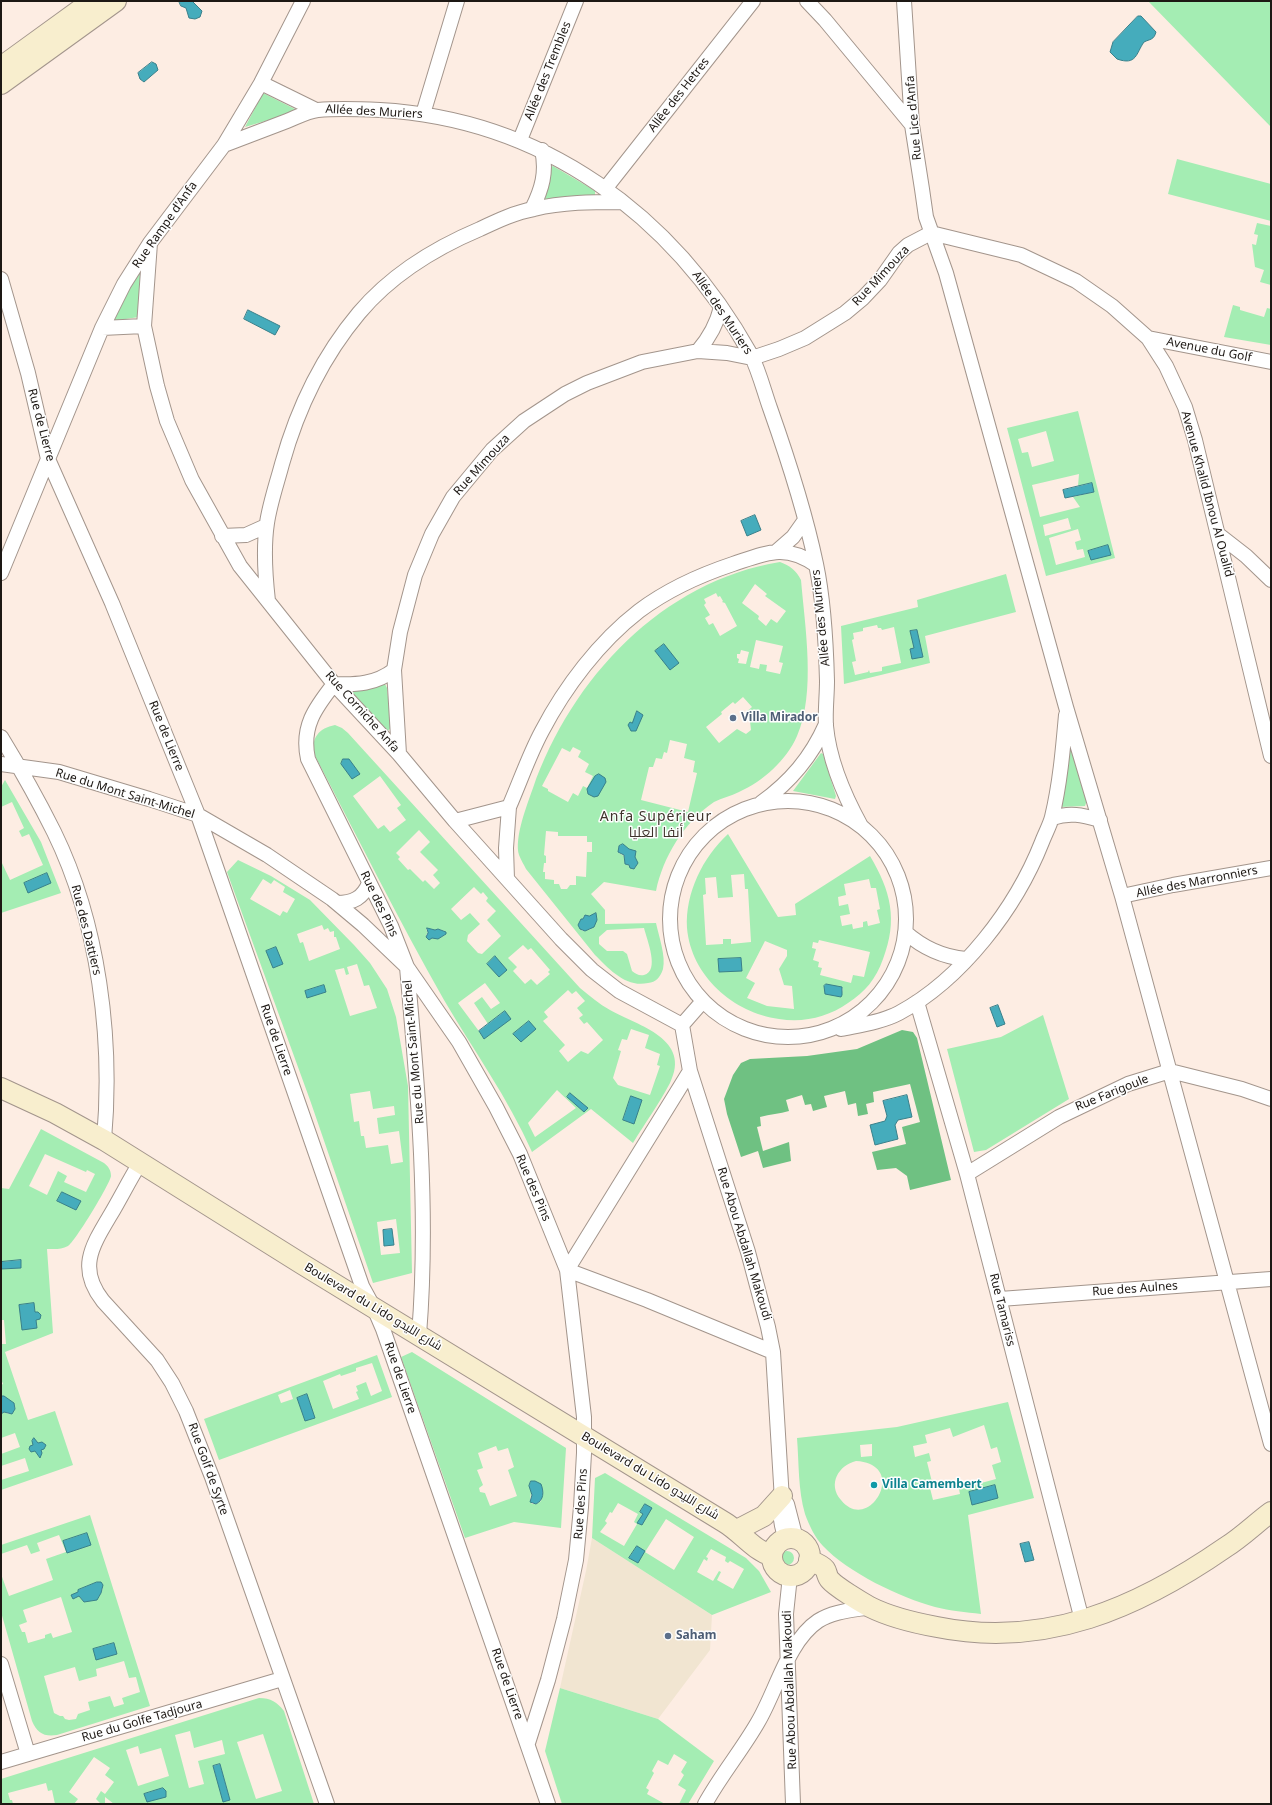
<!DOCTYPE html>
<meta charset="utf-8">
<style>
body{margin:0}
#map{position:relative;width:1272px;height:1805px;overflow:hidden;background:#fdede3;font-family:"Noto Sans",sans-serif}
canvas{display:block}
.frame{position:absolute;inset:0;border:2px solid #1d1814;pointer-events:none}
</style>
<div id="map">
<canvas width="1272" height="1805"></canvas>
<div class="frame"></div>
</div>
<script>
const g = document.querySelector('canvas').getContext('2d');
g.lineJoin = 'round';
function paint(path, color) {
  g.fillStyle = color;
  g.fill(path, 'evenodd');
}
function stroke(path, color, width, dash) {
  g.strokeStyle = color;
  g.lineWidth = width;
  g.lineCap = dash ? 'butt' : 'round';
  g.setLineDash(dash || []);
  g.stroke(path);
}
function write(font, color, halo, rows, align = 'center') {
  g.font = font + ' "Noto Sans",Cairo,sans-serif';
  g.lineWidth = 3;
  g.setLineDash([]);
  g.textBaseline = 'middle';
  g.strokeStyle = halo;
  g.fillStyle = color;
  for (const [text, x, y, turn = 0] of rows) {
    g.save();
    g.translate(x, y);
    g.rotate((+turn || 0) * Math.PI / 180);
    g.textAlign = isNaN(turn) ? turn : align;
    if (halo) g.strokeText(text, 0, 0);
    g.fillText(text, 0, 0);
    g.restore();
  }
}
paint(new Path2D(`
 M592,1538L712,1615L710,1650L658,1719L560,1688L586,1571Z`), '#f1e5d1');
paint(new Path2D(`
 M1148,1H1271V127Z
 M263,93L299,111L245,127Z
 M1177,159L1271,184V221L1168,194Z
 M553,166L592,189L595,191V196L543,200L550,167Z
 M1257,223L1271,226V285L1260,282L1264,270L1255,267L1252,244L1256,245L1258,235L1254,234Z
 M144,262L139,317L112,321Z
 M1233,305L1240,307V310L1264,317L1267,308L1271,309V345L1224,337Z
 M1078,411L1115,558L1046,576L1007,428ZM1046,431L1054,461L1032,467L1028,452L1022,453L1018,439ZM1079,474L1078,486L1092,483L1094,492L1073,497L1080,507L1040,517L1032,485ZM1068,518L1071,529L1045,536L1043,525ZM1078,529L1081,540L1075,542L1077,550L1083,549L1085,557L1056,565L1049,538Z
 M780,562C790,566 796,570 801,580C805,627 816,693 797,736C786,761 763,781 739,792C731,796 722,798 714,802C684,822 663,857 656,891L604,882L591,894L605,910V924L656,923C659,937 666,956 663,969C660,978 656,982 648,983C626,988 609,969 595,955L526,869C524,865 521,860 519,855C514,838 527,805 533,788C571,679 662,581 780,562ZM755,584L767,594L765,596L786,611L777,623L771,619L766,626L758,619L759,616L742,603ZM716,593L718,597L720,596L723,601L722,602L725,603L737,626L720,636L713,623L709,625L705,618L710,615L704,605L706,603L704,599ZM756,640L783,646L779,662L783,663L780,674L766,671L767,665L760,664L759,669L750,667ZM741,650L749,652L746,664L738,663L739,659L737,658V654H740ZM743,697L752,707L744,714L750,721L751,730L746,734L737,729L719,743L706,727L722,714L721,712L733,702L735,704ZM670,740L687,744L684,758L695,761L693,772L697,773L688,812L641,800L649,767H653L656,758L662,759L664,752L667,753ZM573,747L581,751L578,757L589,764L585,772L593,776L587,788L583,786L578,796L573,793L568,802L548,791V789L542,786L562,748L570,752ZM546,831L558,832V836H587V842H592V852H587L586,877L576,876V885H570L567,889H561L559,884H554V880L545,879V872H543L544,863H546V856L544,855ZM620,845C631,849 634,853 637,864L635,868L625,864L624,856L619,853L618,849ZM584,916H589L591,929L582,931L581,919H583ZM644,928C647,940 660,971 644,975C639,976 636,974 632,971L627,954L623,951H607L599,944V937L607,930Z
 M1006,574L1016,612L925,636L930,663L844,684L841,626L918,607L917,600ZM877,625L878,628H881L882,630L894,627L901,663L882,667V671L870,673L869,670L868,672L855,675L852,662L856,661L852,640L854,639L853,633L863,631V628Z
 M383,683L385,684L387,688L391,727L388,731L351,693L352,691Z
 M335,725L342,728L348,733L580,988C590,996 599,1004 610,1010C639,1026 692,1039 670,1083C659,1104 645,1123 633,1143L591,1109L532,1152C508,1098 474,1051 444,1000C398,919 357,836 314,754C311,738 319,728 335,725ZM380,776L401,805L397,808L406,820L390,832L384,825L378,829L353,796ZM419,830L430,842L420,852L438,870L433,875L440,883L434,889L425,880L423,882L410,869L408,870L398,859L400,857L396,853ZM474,887L481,894L483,892L488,898L486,901L496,911L487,920L501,936L482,954L478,953L467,941L468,935L480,924L470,913L461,920L451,909ZM426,929L435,930L438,929L444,931L445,935L439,938H427L426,935L428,933ZM523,945L528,950L531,948L550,970L548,972L550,974L537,985L531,979L525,984L513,971L517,967L508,958ZM485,983L500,1003L491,1009L482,997L474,1003L488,1024L505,1011L484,1038L458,1003ZM568,990L572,994L576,991L585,1001L577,1008L583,1015L579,1018L584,1024L587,1022L603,1040L588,1054L581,1051L568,1062L559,1051L565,1045L543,1021L548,1017L544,1012ZM631,1029L649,1035L645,1048L660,1054L657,1065L660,1066L650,1095L618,1085L613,1078L621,1051L618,1050L622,1039L627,1040ZM557,1090L576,1108L535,1137L528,1123Z
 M1066,733L1087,800L1085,806L1060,807Z
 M821,753L823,754L836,796L835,799L793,791Z
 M5,780L41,842L61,893L1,913V861L10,880L43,865L29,834L22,837L19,831L24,828L12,802L1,807V787Z
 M728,834L778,917L796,915L795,904L870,856C891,891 898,920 883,959C876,979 865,992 848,1003C828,1017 804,1023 779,1019C734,1013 691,976 687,928C685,893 703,857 728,834ZM744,874L745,889H748L751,942L731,944V939H723V944L706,945L703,895L706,894L705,878L716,877L718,898L733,897L731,875ZM869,879L871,888H876L880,909L877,910L880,923L868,926L867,921L863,922V927L853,929L852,924L842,926L840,916L850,914L848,904L839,906L838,897L846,895L844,884ZM819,940L870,952L864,977L853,975L851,983L820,975L822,968L818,967L819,962L813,960L816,949L812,948L813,942L818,943ZM765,941L787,950V956L779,969L784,985L792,986L794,1009L767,1006L747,998L755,983L746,978ZM826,985L842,988L843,989L841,995L825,993Z
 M238,860L271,876L310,900L354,945L370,963L387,989L396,1017L408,1086L412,1273L373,1283L310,1100L227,872ZM263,879L271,884L274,880L285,887L283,892L295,899L287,913L283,911L280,916L250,899ZM322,925L324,930L328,928L330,932L334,931V937H336L340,949L309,961L303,942L300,943L297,934ZM357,964L364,986L369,985L377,1008L350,1016L335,970L344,968L346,975L349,974L347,967ZM370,1091L373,1109L394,1106L395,1115L377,1118L379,1134L399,1131L403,1162L391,1164L388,1145L366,1148L364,1136H361L359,1121L354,1122L350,1094ZM396,1219L400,1253L381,1255L377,1222Z
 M1043,1015L1069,1099L986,1150L974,1152L947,1049L1001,1037Z
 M41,1129L104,1163C108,1166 111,1170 111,1176C110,1184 75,1242 68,1246C61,1250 54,1249 47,1249L53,1333L5,1352L28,1420L55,1411L73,1465L1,1490V1480L29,1471L25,1458L1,1466V1454L20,1447L15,1433L1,1438V1414L4,1412L9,1414L15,1409V1405L3,1396H1V1385L3,1384L1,1379V1344H6L4,1320H1V1269L21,1268L20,1260L1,1262V1188L9,1189ZM45,1154L86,1172L87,1170L95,1174L86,1192L64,1182L67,1176L58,1171L47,1195L29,1186Z
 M412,1352L566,1448L561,1528L514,1522L465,1538L401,1357ZM496,1446L498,1451L508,1448L514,1467L508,1470L517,1496L490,1506L485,1493L480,1492L479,1488L483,1485L477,1470L483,1468L478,1453ZM541,1484L543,1491L541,1501L536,1504H532L530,1500L531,1493Z
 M377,1355L392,1397L219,1460L204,1419ZM372,1363L382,1391L371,1396L366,1382L356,1386L358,1391L356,1392L359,1399L333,1409L323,1381L340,1374L341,1376L356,1371V1368ZM290,1390L293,1399L281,1403L278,1395Z
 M1008,1402L1034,1498L968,1515L981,1614C966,1612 950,1611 935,1607C901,1598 847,1572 823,1546C815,1538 809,1525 805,1514C798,1490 799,1463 797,1438L897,1427ZM984,1425L991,1449L997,1447L1001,1462L992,1465L996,1479L959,1489L960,1494L933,1500L930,1488L933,1486L927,1462L931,1461L929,1453L915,1457L913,1446L927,1443L925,1435L950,1428L953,1437ZM872,1444V1456L861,1457L860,1445ZM856,1461C910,1464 869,1535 841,1500C827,1484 839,1465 856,1461Z
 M605,1473L746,1558L759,1571L771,1592L712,1615L592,1538L595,1478ZM618,1503L638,1514L634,1522L637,1524L624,1546L600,1532L607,1523L605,1521L610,1512L612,1513ZM666,1519L694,1537L674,1570L645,1552ZM711,1549L726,1557L725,1561L728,1563L730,1561L744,1569L733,1589L717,1580L721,1572L719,1571L713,1581L697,1572L704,1559L707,1561L708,1558L706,1557Z
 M90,1515L150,1706L57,1735C44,1737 37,1733 32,1721L1,1612V1574L9,1596L53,1580L46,1559L66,1552L59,1535L37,1543L40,1551L31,1554L27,1545L1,1554V1545ZM103,1588L99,1597L84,1602L79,1596L71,1595ZM61,1597L72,1632L53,1638L51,1633L45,1635V1638L28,1643L25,1632H22L19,1625L27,1622L23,1610ZM124,1661L129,1678L136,1677L140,1692L122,1698L124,1704L114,1707L110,1696L88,1702L90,1710L78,1714L76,1719L69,1720L65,1719L63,1716H60L54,1713L44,1676L75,1667L79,1681L97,1676L96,1669Z
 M780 1558a7 7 0 1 1 14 0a7 7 0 1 1-14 0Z
 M560,1688L658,1719L714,1761L688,1804H679L686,1790L678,1785L684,1775L681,1772L687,1762L674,1754L668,1765L658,1760L652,1771L654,1773L646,1788L649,1790L647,1794L665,1804H562L545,1751Z
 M259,1698C271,1698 277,1702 284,1711L314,1804H114L105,1797V1804H101L96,1799L101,1791L105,1794L114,1782L105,1775L110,1768L94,1757L69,1792L78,1799L74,1804H55L52,1790L48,1791L46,1783L8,1793L10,1800H12L13,1804H1V1779ZM190,1731L194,1748L222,1740L225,1754L198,1761L204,1784L189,1788L175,1735ZM263,1734L282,1791L256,1799L237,1742ZM138,1746L140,1754L161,1748L169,1776L138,1786L126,1750ZM220,1764L230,1800L224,1802L213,1766Z`), '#a4edb3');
paint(new Path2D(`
 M902,1030L913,1032L917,1038L951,1180L910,1190L907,1176L896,1168L877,1170L872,1152L906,1144L902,1127L920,1122L910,1084L873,1092L874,1102L866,1104L868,1114L858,1116L856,1103L848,1105L845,1091L824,1096L827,1107L813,1111L811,1104L805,1105L802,1095L786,1100L789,1111C780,1114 770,1114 760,1117L761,1126L757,1127L763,1151L789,1142L791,1161L763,1168L758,1151L741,1157L727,1114L724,1099L733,1075L741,1063L750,1059L807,1056L857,1049Z`), '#6fc182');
const water = new Path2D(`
 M179,1H192L202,11L200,17L195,19L189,18L186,8L181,6Z
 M1138,16H1141L1156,32C1154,40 1150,39 1144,42C1136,53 1137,66 1117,59L1110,52L1113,42Z
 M152,62L156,64L158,70L144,82L140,79L138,73Z
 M248,310L280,326L275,335L244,319Z
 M1092,483L1094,492L1065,498L1063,490Z
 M755,515L761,530L747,536L741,521Z
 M1108,545L1111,555L1091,560L1088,551Z
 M917,630L923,657L912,659L910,649L914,648L910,631Z
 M664,644L679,663L670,670L655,651Z
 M637,711L643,715L636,731H631L628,725L630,722L632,723Z
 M343,759H349L360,774L352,779L341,764Z
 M599,774L605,778L606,782L598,796L594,797L588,794L587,789L595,776Z
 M623,844L629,849L636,851L635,857L638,863L634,869L630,868L629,865L625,864L624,855L618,852L619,846Z
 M47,873L51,883L28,893L24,883Z
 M596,913L597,920L594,927L585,931L580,929L578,925L581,919H583L585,915L589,916Z
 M427,928L435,930L438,929L446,932V934L438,939L432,938L429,940L426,937L428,933Z
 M276,947L283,964L273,968L266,951Z
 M495,956L507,970L499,977L487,964Z
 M741,958L742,971L719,972L718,959Z
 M826,984L842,987V995L841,997L825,994L824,986Z
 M324,985L326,992L307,998L305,991Z
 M998,1005L1005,1024L997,1027L990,1008Z
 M505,1011L511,1019L484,1039L479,1031Z
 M529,1021L536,1029L521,1042L513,1034Z
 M570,1093L588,1108L584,1112L567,1097Z
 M907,1095L912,1117L898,1120L895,1125L898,1139L875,1145L870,1125L885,1121L887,1116L883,1101Z
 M631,1096L642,1100L634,1124L623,1120Z
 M62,1192L81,1201L76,1210L57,1201Z
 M392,1229L394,1245L384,1246L383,1230Z
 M21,1260V1268L1,1269V1262Z
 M34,1303L35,1312H38L41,1315L40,1319L36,1320L37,1328L22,1330L19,1305Z
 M307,1394L315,1418L305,1421L297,1398Z
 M1,1396H4L14,1403L15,1409L12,1414L4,1412L1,1414Z
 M34,1438L38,1443L42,1442L46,1445L44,1449L41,1450L42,1453L40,1458L35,1451L31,1452L29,1449L30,1446L33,1445L32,1441Z
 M531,1481H535L541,1484C544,1492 544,1500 536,1504L530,1502L532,1495L529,1486Z
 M995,1485L998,1498L972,1505L969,1492Z
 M645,1504L652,1508L642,1525L637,1523L643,1514L640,1512Z
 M87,1533L91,1545L67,1553L63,1541Z
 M1029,1542L1034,1560L1025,1562L1020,1544Z
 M637,1546L645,1551L638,1563L629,1558Z
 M97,1582H101L103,1585L101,1593L97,1600L84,1602L79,1596L73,1599L71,1595L78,1592V1590Z
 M114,1643L117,1654L96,1660L93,1649Z
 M220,1764L230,1800L223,1802L213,1766Z
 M163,1788L166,1791V1797L147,1802L144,1794Z`);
paint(water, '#45acbc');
stroke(water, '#39808a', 1);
const street = new Path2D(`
 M807,1L825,20L912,125
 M904,1L912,125L922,189L926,217L946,273L1066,707L1122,896L1271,1444
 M261,83L316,110
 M423,114L457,1
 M520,140L576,1
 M224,145C245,137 266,129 287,121C297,117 308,111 318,110C338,108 360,109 380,110C543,119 673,215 751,355C759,371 764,391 770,408C788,459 805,511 816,564C824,602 826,642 827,681C827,696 825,711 826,726C829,759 845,797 861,826
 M605,189L753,1
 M532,209C542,189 547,172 542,150
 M931,233L1021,255L1076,281L1112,306L1148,338L1166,366L1185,407L1195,440L1271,756
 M150,243L144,326L157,386L167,421L192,480L240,566L334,684L399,754L455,821L561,939L592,970L619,991L682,1025
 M1,279L28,373L48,459L112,603L198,815L362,1286L374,1308L383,1329L548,1804
 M102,328L144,326
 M1148,338L1271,362
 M698,351C709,338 717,324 721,307
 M1219,535L1246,556L1271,580
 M222,536L246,535L266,526
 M777,551L793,537L805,520
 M1,573L102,328L124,284L150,243L224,145L261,83L303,1
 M268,601C265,575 263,549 267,523C270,503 277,483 282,464C297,410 323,356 359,313C391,275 435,248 480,229C497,221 516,212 534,209C563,202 592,202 622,202
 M394,670C376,684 356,685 334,684C315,708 301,727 308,759L391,926L407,967L459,1042L496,1107L520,1154L567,1270L584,1417V1453L581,1507L576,1560L564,1619L548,1680L528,1743
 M1,737C20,768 38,800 54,832C99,924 113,1039 104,1140
 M399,754L394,670L400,632L415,575L432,534L453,497L492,450L524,421L565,394L587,383L642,362L698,351L727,353L752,358L779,349L805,338L845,313L863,298L880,280L899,253L908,245L931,233
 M1,764L59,772L149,799L198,815L267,855L332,899L363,925L407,967C418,1091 429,1211 419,1335
 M670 919a118 118 0 1 1 236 0a118 118 0 1 1-236 0Z
 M761,803C790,782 811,758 826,724
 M1052,818C1070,812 1082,815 1100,820
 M455,821L509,807C520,782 529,755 542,731C565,687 599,642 639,611C667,590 700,575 733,564C766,553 785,543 816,565
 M507,879L506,848L509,807
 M1122,896L1173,885L1271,868
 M337,903C353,903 363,898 369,883
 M905,932C923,948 942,957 966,959
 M703,1001L682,1025L690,1071L748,1252L768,1327L773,1352L782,1500C779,1513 781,1526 786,1539
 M917,1002L967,1174L1082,1620
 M841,1029C860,1025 882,1022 899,1013C962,979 1016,908 1042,842C1045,834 1050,825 1052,817C1060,784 1063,749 1066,715
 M690,1071L567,1270L647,1300L773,1352
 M140,1163C130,1179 121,1197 111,1214C92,1246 77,1268 103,1301L157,1360L172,1383L186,1411L212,1477L327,1804
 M967,1174L1059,1117L1128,1084L1170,1071L1242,1089L1271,1099
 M1000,1299L1271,1279
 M787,1504L796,1539
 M790,1576L786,1614L793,1804
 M1,1664L28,1754
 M1,1762L282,1679
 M705,1804C721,1775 742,1750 758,1722C776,1692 788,1641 818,1621C833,1611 854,1610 871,1607`);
const secondary = new Path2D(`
 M1,67L92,1
 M1,84L116,1
 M1,1088L55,1113L104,1140L302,1264L724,1522C741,1532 753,1550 772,1556
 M737,1530L764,1516L782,1496
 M772 1557a19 19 0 1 1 38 0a19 19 0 1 1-38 0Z
 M809,1560C814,1562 822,1565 825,1569C827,1572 827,1577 830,1580C836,1587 861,1602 870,1607C890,1617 915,1623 937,1627C1045,1649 1138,1608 1226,1547C1242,1537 1256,1523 1271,1512`);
stroke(street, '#a3958c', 16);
stroke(secondary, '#a3958c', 22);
stroke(street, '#fff', 14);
stroke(secondary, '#f8eece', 20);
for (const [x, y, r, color] of [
 [733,718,4,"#5c6f8a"],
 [874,1485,4,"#0f9aa8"],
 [668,1636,4,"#5c6f8a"]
]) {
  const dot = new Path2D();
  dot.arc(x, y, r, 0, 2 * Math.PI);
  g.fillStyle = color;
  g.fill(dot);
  stroke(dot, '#fefefe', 1.5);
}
write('12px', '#1d1814', '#fefefe', [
 ["Allée des Trembles",548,71,-68],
 ["Allêe des Hetres",679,95,-52],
 ["Allée des Muriers",374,112,3],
 ["Rue Lice d'Anfa",914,118,-95],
 ["Rue Rampe d'Anfa",165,225,-55],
 ["Rue Mimouza",881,276,-47],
 ["Allée des Muriers",722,313,56],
 ["Avenue du Golf",1209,350,11],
 ["Rue de Lierre",41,425,75],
 ["Rue Mimouza",482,465,-48],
 ["Avenue Khalid Ibnou Al Oualid",1207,494,75],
 ["Allée des Muriers",821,618,-96],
 ["Rue Corniche Anfa",362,712,48],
 ["Rue de Lierre",166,736,68],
 ["Rue du Mont Saint-Michel",125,794,17],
 ["Allée des Marronniers",1197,882,-11],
 ["Rue des Pins",379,904,64],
 ["Rue des Dattiers",86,930,76],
 ["Rue de Lierre",276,1040,71],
 ["Rue du Mont Saint-Michel",414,1052,-95],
 ["Rue Farigoule",1112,1093,-22],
 ["Rue des Pins",533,1188,67],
 ["Rue Abou Abdallah Makoudi",744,1244,73],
 ["Rue des Aulnes",1135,1289,-4],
 ["Boulevard du Lido شارع الليدو",373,1307,31],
 ["Rue Tamariss",1002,1310,76],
 ["Rue de Lierre",400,1378,71],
 ["Rue Golf de Syrte",208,1469,70],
 ["Boulevard du Lido شارع الليدو",650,1476,31],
 ["Rue des Pins",581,1504,-86],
 ["Rue de Lierre",507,1684,71],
 ["Rue Abou Abdallah Makoudi",790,1690,-92],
 ["Rue du Golfe Tadjoura",142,1721,-16]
]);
write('bold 12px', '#4e5e75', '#fefefe', [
 ["Villa Mirador",741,718],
 ["Saham",676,1636]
], 'left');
write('bold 12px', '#0d838f', '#fefefe', [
 ["Villa Camembert",882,1485]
], 'left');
g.letterSpacing = '1px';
write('14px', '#3e332b', '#fefefe', [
 ["Anfa Supérieur",656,817],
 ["أنفا العليا",656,833]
]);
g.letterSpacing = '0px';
</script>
